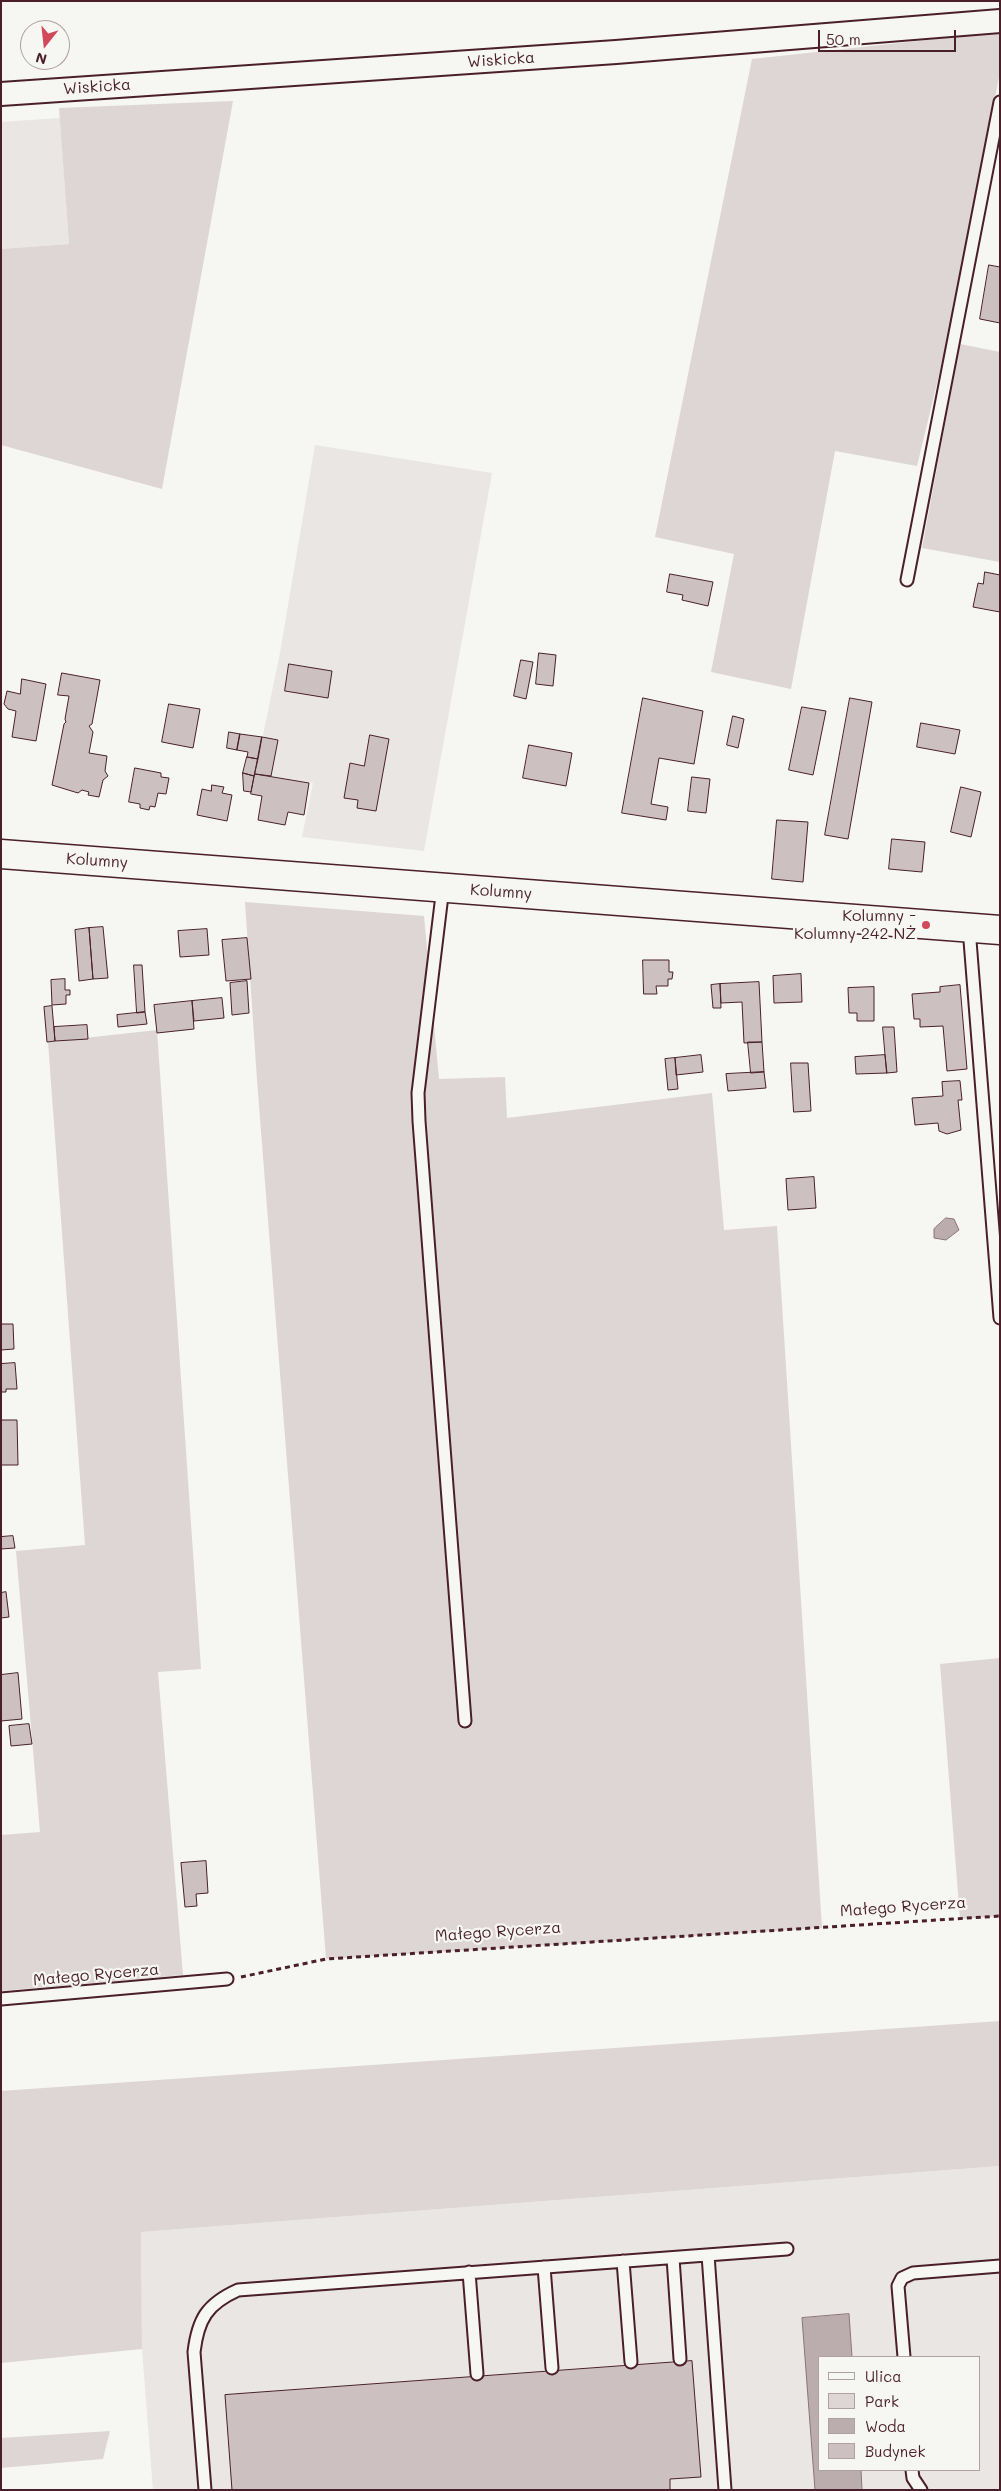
<!DOCTYPE html>
<meta charset="utf-8">
<style>
body{margin:0}
#map{position:relative;width:1001px;height:2491px;overflow:hidden;background:#f6f6f2;font-family:Mali,sans-serif}
canvas{display:block}
.frame{position:absolute;inset:0;border:2px solid #4a1f2b;pointer-events:none}
.legend{position:absolute;left:818px;top:2356px;width:162px;height:115px;box-sizing:border-box;background:#f6f6f2;border:1px solid #b1a0a2;margin:0;padding:6px 9px;list-style:none;font-size:15px;color:#4a1f2b}
.legend li{display:flex;align-items:center;gap:10px;height:25px}
.legend b{width:25px;border:1px solid #b1a0a2}
.north{position:absolute;left:20px;top:20px;width:50px;height:50px;box-sizing:border-box;background:#f6f6f2;border:1px solid #b1a0a2;border-radius:50%;rotate:196deg;font-size:14px;font-weight:700;line-height:20px;text-align:center;color:#4a1f2b}
.north::after{content:'';display:block;margin:auto;width:18px;height:22px;background:#d1495b;clip-path:polygon(50% 0,100% 100%,50% 72%,0 100%)}
.scale{position:absolute;left:818px;top:30px;width:138px;height:22px;box-sizing:border-box;border:2px solid #4a1f2b;border-top:0;padding-left:6px;font-size:15px;line-height:18px;white-space:nowrap;color:#4a1f2b;-webkit-text-stroke:4px #f6f6f2;paint-order:stroke}
</style>
<div id="map">
<canvas width="1001" height="2491"></canvas>
<div class="frame"></div>
<ul class="legend">
<li><b style="height:6px;background:#f6f6f2"></b>Ulica</li>
<li><b style="height:14px;background:#ddd6d5"></b>Park</li>
<li><b style="height:14px;background:#bbadae"></b>Woda</li>
<li><b style="height:14px;background:#ccc1c0"></b>Budynek</li>
</ul>
<div class="north">N</div>
<div class="scale">50 m</div>
</div>
<script>
const g = document.querySelector('canvas').getContext('2d');
g.lineJoin = 'round';
function paint(path, color) {
  g.fillStyle = color;
  g.fill(path, 'evenodd');
}
function stroke(path, color, width, dash) {
  g.strokeStyle = color;
  g.lineWidth = width;
  g.lineCap = dash ? 'butt' : 'round';
  g.setLineDash(dash || []);
  g.stroke(path);
}
function write(font, color, halo, rows, align = 'center') {
  g.font = font + ' Mali,sans-serif';
  g.lineWidth = 4.5;
  g.setLineDash([]);
  g.textBaseline = 'middle';
  g.strokeStyle = halo;
  g.fillStyle = color;
  for (const [text, x, y, turn = 0] of rows) {
    g.save();
    g.translate(x, y);
    g.rotate((+turn || 0) * Math.PI / 180);
    g.textAlign = isNaN(turn) ? turn : align;
    if (halo) g.strokeText(text, 0, 0);
    g.fillText(text, 0, 0);
    g.restore();
  }
}
paint(new Path2D(`
 M60,118L69,244L1,249V122Z
 M315,445L492,473L424,851L302,837L313,783L255,774L280,653Z
 M1000,2166V2490H153L142,2349L141,2232ZM820,2357H980V2470H820Z`), '#e9e6e3');
paint(new Path2D(`
 M1000,32V72L947,342L917,466L835,451L791,689L711,672L734,554L655,537L752,59Z
 M233,101L162,489L1,445V249L69,244L59,108Z
 M960,344L1000,352V562L922,548Z
 M245,902L424,916L439,1079L505,1077L507,1118L712,1093L724,1230L777,1226L822,1928L326,1959L257,1080Z
 M157,1030L201,1669L158,1672L183,1975L1,1991V1835L40,1832L16,1551L85,1545L48,1042Z
 M1000,1658V1916L960,1919L940,1664Z
 M1000,2021V2166L141,2232L142,2349L1,2363V2091Z
 M110,2431L103,2459L1,2468V2438Z`), '#ddd6d5');
const water = new Path2D(`
 M946,1218L954,1219L959,1230L946,1240L934,1238V1229Z
 M849,2314L852,2357H820V2470H861L862,2490H815L802,2318Z`);
paint(water, '#bbadae');
stroke(water, '#8e747a', 1);
const building = new Path2D(`
 M989,265L1000,267V323L980,319Z
 M985,572L1000,575V612L973,607L978,583L983,584Z
 M670,574L713,582L708,606L682,600L683,595L667,592Z
 M539,653L556,655L553,686L536,684Z
 M521,660L533,662L526,699L514,696Z
 M289,664L332,671L328,698L285,691Z
 M62,673L100,680L92,724L89,726L93,732L89,753L107,756L105,771L108,776L103,780L99,797L88,795L89,792L82,790L78,793L52,785L64,724L66,722L65,719L69,696L58,695Z
 M22,679L46,684L36,741L12,737L16,711L8,709L4,704L7,691L20,694Z
 M643,698L703,711L694,764L659,758L651,804L668,807L666,820L622,813Z
 M850,698L872,702L848,839L825,835Z
 M169,704L200,709L193,748L162,742Z
 M802,707L826,711L813,775L789,770Z
 M733,716L744,719L738,748L727,745Z
 M921,723L960,730L955,754L917,747Z
 M229,732L240,734L237,750L227,748Z
 M240,734L262,737L258,759L247,757L248,752L237,750Z
 M370,735L389,739L376,811L357,808L358,800L344,798L350,763L364,766Z
 M262,737L278,740L271,776L255,774Z
 M529,745L572,753L566,786L523,778Z
 M247,757L258,759L254,776L243,773Z
 M135,768L161,773V777L169,778L166,794L158,793L155,807L150,806L149,810L140,808V804L129,802Z
 M243,773L254,776L251,792L244,791Z
 M255,774L309,783L304,815L288,812L285,825L258,820L262,796L251,794Z
 M692,777L710,779L706,813L688,811Z
 M212,785L224,787L222,793L232,795L227,821L197,815L202,789L211,791Z
 M961,787L981,792L971,837L951,832Z
 M777,820L808,822L803,882L772,879Z
 M892,839L925,842L922,872L889,869Z
 M103,927L108,978L93,979L89,928Z
 M89,928L93,979L79,981L75,930Z
 M207,929L209,955L180,957L178,931Z
 M247,938L251,979L226,981L222,940Z
 M643,960H669V972H673L672,979H668V986H656L657,994H644Z
 M134,965H142L145,1012L137,1013Z
 M801,974L802,1002L774,1003L773,976Z
 M65,979V990H70V995H66V1004L52,1005L51,980Z
 M247,981L249,1013L232,1015L230,983Z
 M759,982L762,1042L744,1043L742,1002L721,1003L720,984Z
 M720,984L721,1008H713L711,985Z
 M960,985L967,1069L947,1071L943,1026L920,1027V1019H914L912,994L940,992V987Z
 M874,987V1021H857V1013H849L848,988Z
 M222,998L224,1018L194,1021L192,1001Z
 M192,1001L194,1029L157,1033L154,1005Z
 M52,1006L55,1041L47,1042L44,1007Z
 M145,1012L147,1024L118,1027L117,1015Z
 M87,1025L88,1039L55,1041L54,1027Z
 M883,1027H894L897,1072L887,1073Z
 M748,1042H762L764,1072L751,1073Z
 M701,1055L703,1072L676,1075L675,1058Z
 M885,1055L887,1073L856,1074L855,1057Z
 M675,1058L678,1089L668,1090L665,1059Z
 M791,1063H808L811,1111L794,1112Z
 M764,1072L766,1088L728,1091L726,1074Z
 M960,1081L962,1100H958L961,1130L947,1134L939,1131L938,1123L915,1125L912,1098L943,1096L942,1082Z
 M814,1177L816,1208L788,1210L786,1179Z
 M1,1324H13L14,1349L1,1350Z
 M15,1363L17,1389H6V1392H1V1364Z
 M1,1420H17L18,1465H1Z
 M13,1536L15,1548L1,1549V1537Z
 M6,1592L9,1617L1,1618V1593Z
 M18,1673L22,1719L1,1721V1675Z
 M29,1724L32,1744L11,1746L9,1726Z
 M206,1861L208,1893L196,1894L197,1906L185,1907L181,1863Z
 M692,2361L701,2477L670,2479V2490H232L225,2395Z`);
paint(building, '#ccc1c0');
stroke(building, '#4a1f2b', 1);
const service = new Path2D(`
 M907,580L1000,102
 M443,887L418,1093L419,1121L465,1721
 M969,928L1000,1318
 M1,1999L227,1979
 M708,2255L725,2490
 M673,2258L680,2359
 M623,2261L631,2362
 M544,2267L552,2368
 M469,2272L477,2374
 M904,2357L898,2286L902,2278L913,2273L1000,2266
 M912,2470L913,2478L921,2490
 M205,2490L194,2352C198,2319 207,2304 238,2290L787,2249`);
const minor = new Path2D(`
 M1,94L616,52L1000,21`);
const tertiary = new Path2D(`
 M1,854L1000,930`);
stroke(service, '#4a1f2b', 15);
stroke(minor, '#4a1f2b', 26);
stroke(tertiary, '#4a1f2b', 31);
stroke(new Path2D(`
 M241,1977L326,1959L1000,1916`), '#4a1f2b', 3, [5, 4]);
stroke(service, '#f6f6f2', 11);
stroke(minor, '#f6f6f2', 22);
stroke(tertiary, '#f6f6f2', 28);
for (const [x, y, r, color] of [
 [926,925,5,"#d1495b"]
]) {
  const dot = new Path2D();
  dot.arc(x, y, r, 0, 2 * Math.PI);
  g.fillStyle = color;
  g.fill(dot);
  stroke(dot, '#f6f6f2', 2);
}
write('16px', '#4a1f2b', '#f6f6f2', [
 ["Wiskicka",501,60,-4],
 ["Wiskicka",97,87,-4],
 ["Kolumny",97,861,4],
 ["Kolumny",501,892,4],
 ["Małego Rycerza",903,1907,-4],
 ["Małego Rycerza",498,1932,-4],
 ["Małego Rycerza",96,1975,-5]
]);
write('16px', '#4a1f2b', '#f6f6f2', [
 ["Kolumny -",916,916],
 ["Kolumny 242 NŻ",916,934]
], 'right');
</script>
